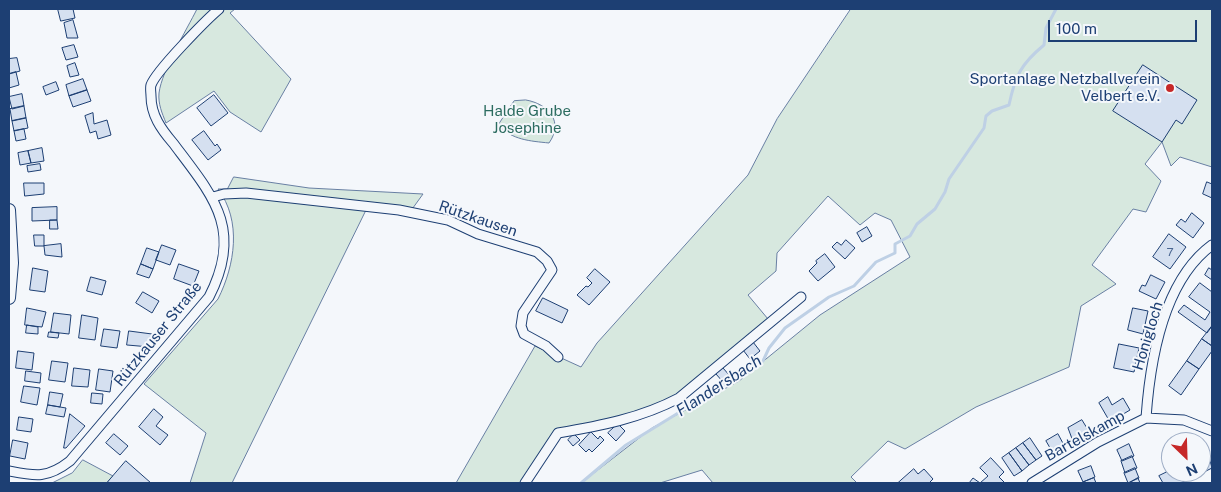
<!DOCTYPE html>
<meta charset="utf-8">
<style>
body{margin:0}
#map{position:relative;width:1221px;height:492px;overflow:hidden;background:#f4f7fb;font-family:"Public Sans",sans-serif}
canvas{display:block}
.frame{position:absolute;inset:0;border:10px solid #1d3f73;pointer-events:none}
.north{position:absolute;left:1161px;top:432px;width:50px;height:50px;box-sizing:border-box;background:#f4f7fb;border:1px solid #9eadc5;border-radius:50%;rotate:156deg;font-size:14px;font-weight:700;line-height:20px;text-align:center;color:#1d3f73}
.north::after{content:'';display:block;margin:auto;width:18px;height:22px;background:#c62828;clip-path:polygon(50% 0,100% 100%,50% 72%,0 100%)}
.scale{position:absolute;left:1048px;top:20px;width:149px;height:22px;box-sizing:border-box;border:2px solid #1d3f73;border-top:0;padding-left:6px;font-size:15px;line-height:18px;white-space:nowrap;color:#1d3f73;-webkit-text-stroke:4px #f4f7fb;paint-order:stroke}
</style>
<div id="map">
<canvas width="1221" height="492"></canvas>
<div class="frame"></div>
<div class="north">N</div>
<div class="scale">100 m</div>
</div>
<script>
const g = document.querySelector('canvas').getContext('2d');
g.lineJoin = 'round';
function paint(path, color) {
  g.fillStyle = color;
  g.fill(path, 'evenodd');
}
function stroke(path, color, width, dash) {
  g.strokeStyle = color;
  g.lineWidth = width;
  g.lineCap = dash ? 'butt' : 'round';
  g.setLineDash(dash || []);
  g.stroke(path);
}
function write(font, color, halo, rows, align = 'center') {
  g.font = font + ' "Public Sans",sans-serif';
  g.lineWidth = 4;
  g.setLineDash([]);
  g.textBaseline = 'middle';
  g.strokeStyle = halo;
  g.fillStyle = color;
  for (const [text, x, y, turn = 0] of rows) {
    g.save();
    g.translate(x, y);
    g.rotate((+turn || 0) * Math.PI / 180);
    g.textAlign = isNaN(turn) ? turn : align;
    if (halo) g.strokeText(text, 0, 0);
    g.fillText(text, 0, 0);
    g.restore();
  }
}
const green = new Path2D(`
 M197,9H235L230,13L291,79L261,132L230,112L214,91L166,123C162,113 158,104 159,93C162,70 186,31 197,9Z
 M851,9H1212V167L1180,157L1171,166L1162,142L1145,164L1161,181L1146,212L1133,209L1092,265L1116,284L1081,306L1069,367L976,407L905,449L888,441L851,477L857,483H713L702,470L660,483H581L652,428L739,381L820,315L910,257L891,220L875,213L860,225L828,196L777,253L776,271L748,295L768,319L671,400L616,418L561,430L523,483H456L535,346L581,367L597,343L748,175L777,119Z
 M526,100C549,104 564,122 549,143C530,141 512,140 498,125L514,101Z
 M234,177L309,188L423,194L410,212L367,208L232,483H190L206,433L144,384L218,299C235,265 242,221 218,189H227Z
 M83,460L113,476L107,483H52L72,473Z`);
paint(green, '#d7e8df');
stroke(green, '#687fa3', 1);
stroke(new Path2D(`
 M581,483L626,445L763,361L769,348L785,328L829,297L854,286L876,262L895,253V244L910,236L917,224L935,209L945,192L949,179L984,128L986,116L992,111L1009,105C1015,76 1021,64 1044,45L1046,28L1056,9`), '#bed0e5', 3);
const building = new Path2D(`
 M58,9H73L75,18L61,21Z
 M73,20L78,38H67L64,23Z
 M74,45L78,57L66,60L62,48Z
 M17,58L20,71L9,74V59Z
 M75,63L79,75L70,77L67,66Z
 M1143,65L1197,100L1182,124L1176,120L1162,142L1113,111Z
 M16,72L19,85L9,88V74Z
 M83,79L87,90L69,96L66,85Z
 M56,82L59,90L46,95L43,87Z
 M87,90L91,101L73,107L69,96Z
 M22,94L24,106L12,109L9,97Z
 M214,95L228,113L211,126L197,108Z
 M24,106L26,118L12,121L10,109Z
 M93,113L94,124L107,120L111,135L98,139L96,131L90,133L85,116Z
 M26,118L28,128L14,131L12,121Z
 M24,129L26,139L16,141L14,131Z
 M204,131L215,146L217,144L221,150L208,160L192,140Z
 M42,148L44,161L31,163L28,151Z
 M28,151L31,163L20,165L18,153Z
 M40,164L41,170L28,172L27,166Z
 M1207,182L1212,184V198L1203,194Z
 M24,183H44V194L25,196Z
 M57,207V220L32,221V208Z
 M1192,213L1204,223L1193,238L1176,225L1181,219L1185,222Z
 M50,220H57L58,229H50Z
 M867,227L872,236L862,242L857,233Z
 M1169,234L1186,247L1170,269L1153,257Z
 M34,235H44V246H35Z
 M846,240L855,248L845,259L832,247L837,242L841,245Z
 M61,244L62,257L45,255L44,246Z
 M162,245L176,250L170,265L156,260Z
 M147,248L159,252L153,269L141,264Z
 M825,254L835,267L818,281L809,271L817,263L816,261Z
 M141,264L153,269L149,278L137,274Z
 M179,264L199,271L193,286L174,279Z
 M33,268L48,271L45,292L30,290Z
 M1209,268L1212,270V280L1205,275Z
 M595,269L610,282L589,305L577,295L586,286L588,287L592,283L587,278Z
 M1151,275L1165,282L1156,299L1139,291L1142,285L1145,286Z
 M91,277L106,281L102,295L87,291Z
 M1200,283L1212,292V326L1207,333L1178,312L1184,305L1205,320L1210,312L1189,297Z
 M143,292L159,301L152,313L136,303Z
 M543,298L568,310L562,323L536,311Z
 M27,308L46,312L42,327L25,325Z
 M1133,308L1148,311L1143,334L1128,330Z
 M54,313L71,315L69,334L51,332Z
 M82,315L98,318L95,340L79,338Z
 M27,325L38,327V334L26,333Z
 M1212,326V346L1202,339Z
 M104,329L120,331L117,348L101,346Z
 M129,331L152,334L150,347L127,345Z
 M49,332L59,333L58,338L48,337Z
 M1202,339L1212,346V351L1199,369L1187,361Z
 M753,342L760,351L750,359L743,350Z
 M1119,344L1139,348L1134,372L1114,368Z
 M18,351L34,353L32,370L16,368Z
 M52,361L68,363L65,382L49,380Z
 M1187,361L1199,369L1181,395L1169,386Z
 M74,368L90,370L88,387L72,386Z
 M723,368L730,376L723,382L716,374Z
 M99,369L113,371L110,392L96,390Z
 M26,371L41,373L40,383L25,381Z
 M24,386L40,388L37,405L21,402Z
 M50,392L63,394L60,407L48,405Z
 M92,393L103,394L102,404L91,403Z
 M1108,397L1112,405L1123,398L1130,410L1110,422L1099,403Z
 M48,405L66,408L64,417L46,414Z
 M154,409L163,417L156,426L168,435L160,445L139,427Z
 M70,414L85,426L66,448H64Z
 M19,417L33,419L31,432L17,430Z
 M1082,420L1090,433L1074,444L1068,428Z
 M618,424L625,431L616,441L608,433Z
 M591,432L598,439L600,436L604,440L592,452L589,449L586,452L579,445Z
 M114,434L128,446L120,455L106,443Z
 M574,434L580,440L573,446L568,440Z
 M1058,434L1065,447L1053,453L1046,441Z
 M1030,438L1042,456L1036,460L1023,443Z
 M13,440L28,443L25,459L10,456Z
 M1023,443L1036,460L1029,465L1016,448Z
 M1129,444L1134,456L1122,461L1117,450Z
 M1016,448L1029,465L1022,471L1009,453Z
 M1009,453L1022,471L1014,476L1002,458Z
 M1208,453L1212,468L1190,479L1187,472H1201V457Z
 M1132,456L1137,468L1125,473L1121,461Z
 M991,458L1004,472L999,477L1005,483H969L973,478L980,483L988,476L980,468Z
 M126,461L151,483H107Z
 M1091,466L1095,477L1083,482L1078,471Z
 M1135,468L1139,478L1128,483L1124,473Z
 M914,469L918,474L924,469L933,479L929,483H898Z
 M1171,470L1187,472L1190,479L1180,483H1163L1159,476Z
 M1094,478L1096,483H1082L1083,482Z
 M1138,478L1140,483H1126H1128Z`);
paint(building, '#d5e0f0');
stroke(building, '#1d3f73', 1);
const street = new Path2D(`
 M213,197L224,194L246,193L399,210L448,220L478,234L537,252L547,261L552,270L523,313L521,326L524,334L546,346L558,357
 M1146,418C1150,361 1163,281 1212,245
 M9,471C35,476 47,479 70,461L209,297C244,229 213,196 173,143C161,129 151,115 151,96C151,93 150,88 151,85C156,71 206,20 219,9
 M525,483L558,433C600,426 641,418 679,398L801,297
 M1032,483L1098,442L1146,418L1184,420L1212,431`);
const secondary = new Path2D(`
 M9,210L12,263L9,298`);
stroke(street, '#1d3f73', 11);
stroke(secondary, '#1d3f73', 14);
stroke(street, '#f4f7fb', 9);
stroke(secondary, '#f4f7fb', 12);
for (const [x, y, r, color] of [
 [1170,88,5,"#c62828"]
]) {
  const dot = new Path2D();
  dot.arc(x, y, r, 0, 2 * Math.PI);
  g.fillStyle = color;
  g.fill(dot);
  stroke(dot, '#f4f7fb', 2);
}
write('12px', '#4b6792', null, [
 ["7",1170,252]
]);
write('15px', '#1d3f73', '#f4f7fb', [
 ["Sportanlage Netzballverein",1160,79],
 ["Velbert e.V.",1160,96]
], 'right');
write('15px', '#2c6c60', '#f4f7fb', [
 ["Halde Grube",527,111],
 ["Josephine",527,128]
]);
write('15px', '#1d3f73', '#f4f7fb', [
 ["Rützkausen",478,219,19],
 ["Rützkauser Straße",158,334,-51],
 ["Honigloch",1148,336,-73],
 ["Bartelskamp",1085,436,-29]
]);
write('italic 16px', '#1d3f73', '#f4f7fb', [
 ["Flandersbach",719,386,-33]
]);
</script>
